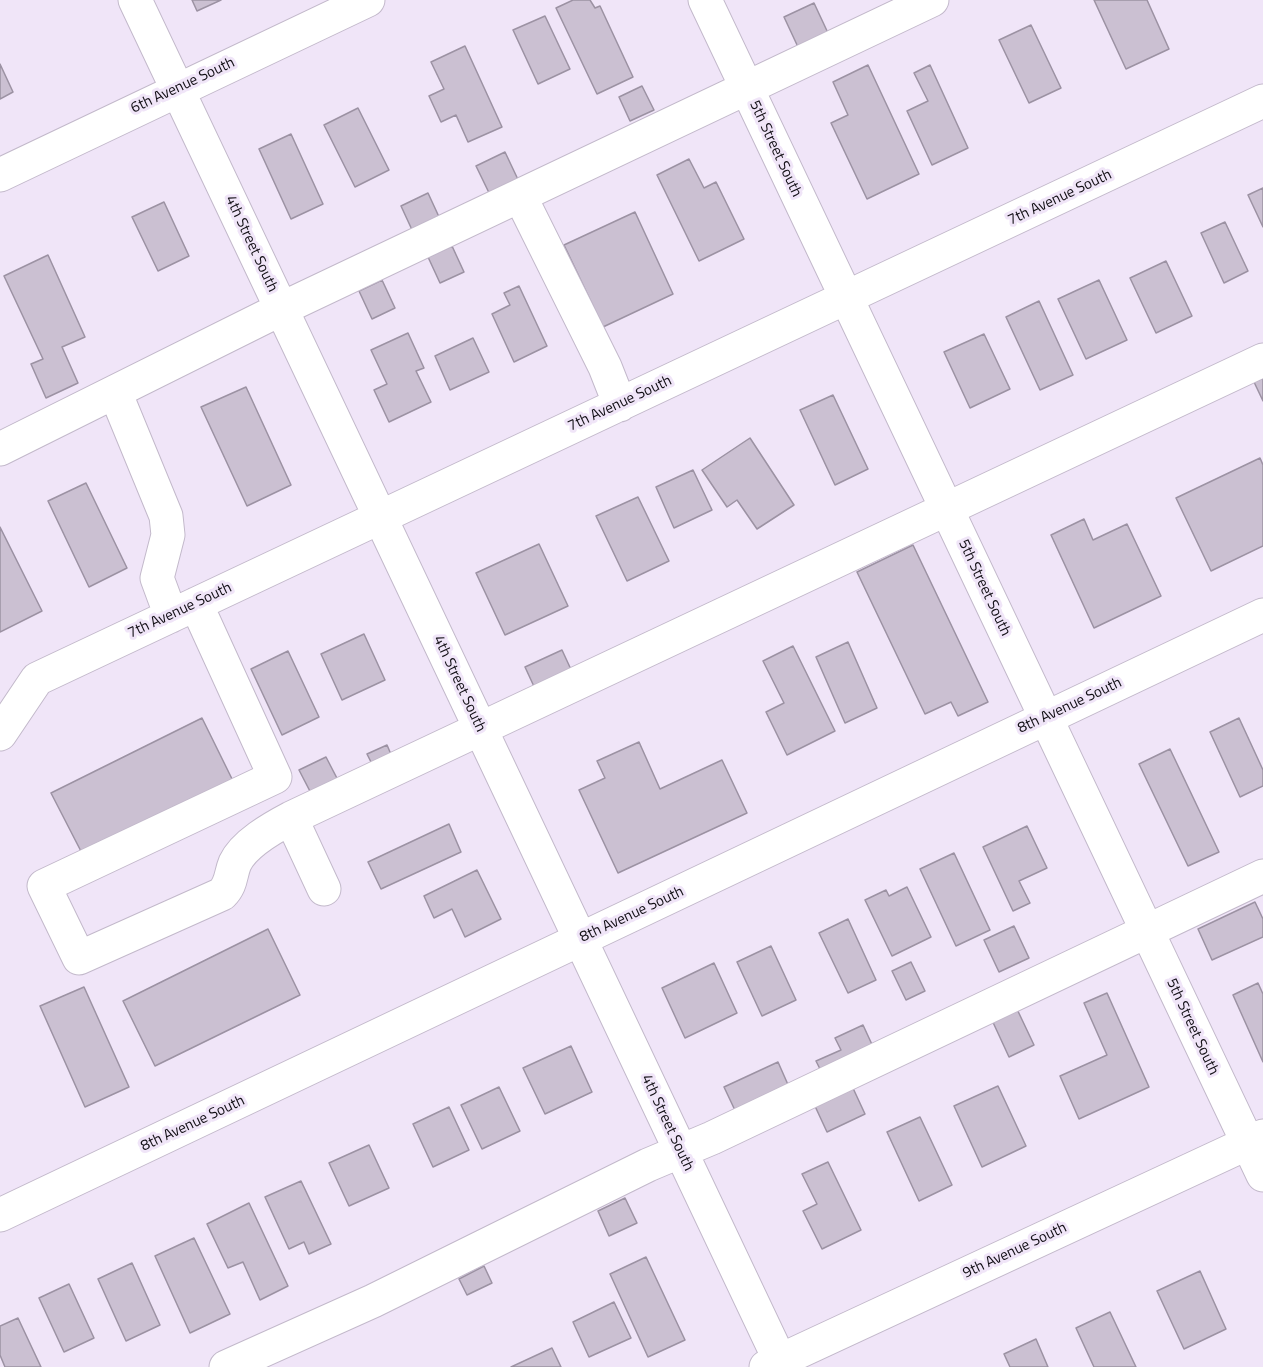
<!DOCTYPE html>
<style>
body{margin:0}
canvas{display:block;background:#f0e5f8}
</style>
<canvas width="1263" height="1367"></canvas>
<script>
const g = document.querySelector('canvas').getContext('2d');
g.lineJoin = 'round';
function paint(path, color) {
  g.fillStyle = color;
  g.fill(path, 'evenodd');
}
function stroke(path, color, width, dash) {
  g.strokeStyle = color;
  g.lineWidth = width;
  g.lineCap = dash ? 'butt' : 'round';
  g.setLineDash(dash || []);
  g.stroke(path);
}
function write(font, color, halo, rows, align = 'center') {
  g.font = font + ' "Titillium Web",sans-serif';
  g.lineWidth = 6;
  g.setLineDash([]);
  g.textBaseline = 'middle';
  g.strokeStyle = halo;
  g.fillStyle = color;
  for (const [text, x, y, turn = 0] of rows) {
    g.save();
    g.translate(x, y);
    g.rotate((+turn || 0) * Math.PI / 180);
    g.textAlign = isNaN(turn) ? turn : align;
    if (halo) g.strokeText(text, 0, 0);
    g.fillText(text, 0, 0);
    g.restore();
  }
}
const building = new Path2D(`
 M192,0H221L197,11Z
 M573,0H590L595,8L600,6L633,77L597,94L556,8Z
 M1094,0H1147L1169,49L1126,69Z
 M814,3L828,33L798,47L784,17Z
 M545,16L570,69L538,84L513,30Z
 M1031,25L1061,88L1029,103L999,40Z
 M465,46L502,127L468,142L456,115L441,122L429,96L444,89L431,62Z
 M0,64L13,92L0,99Z
 M868,65L919,174L867,199L831,123L848,115L833,82Z
 M930,65L968,148L932,165L907,111L928,101L914,73Z
 M642,86L654,110L630,121L619,97Z
 M358,108L389,170L355,187L324,125Z
 M291,134L323,204L291,219L259,149Z
 M505,152L522,188L493,201L476,166Z
 M689,159L704,188L716,182L744,239L699,261L657,175Z
 M1263,188V227L1248,195Z
 M428,193L440,219L413,232L401,206Z
 M164,202L189,256L158,271L132,217Z
 M635,212L673,294L603,327L564,245Z
 M1225,222L1248,271L1224,283L1201,233Z
 M452,246L464,272L440,283L428,257Z
 M48,255L85,337L62,347L78,383L46,398L31,364L43,359L4,276Z
 M1166,261L1192,316L1156,333L1130,278Z
 M382,280L395,308L372,319L359,291Z
 M1099,280L1127,340L1086,359L1058,299Z
 M519,286L547,346L514,362L492,314L510,305L504,293Z
 M1039,301L1073,375L1040,390L1006,317Z
 M408,333L424,368L416,371L431,402L389,422L374,390L387,384L371,350Z
 M984,334L1010,389L970,408L944,352Z
 M473,338L489,372L450,390L435,356Z
 M1263,378V401L1254,382Z
 M246,387L291,485L247,506L201,407Z
 M833,395L868,469L835,485L800,410Z
 M750,438L794,505L757,529L737,500L727,507L702,470Z
 M1260,458L1263,465V546L1211,571L1176,498Z
 M693,470L712,510L674,528L656,487Z
 M86,483L127,568L89,587L48,501Z
 M638,497L669,561L627,581L596,516Z
 M1084,519L1093,540L1127,524L1161,596L1094,628L1051,535Z
 M0,527L42,611L0,632Z
 M539,544L568,606L505,635L476,573Z
 M913,545L988,702L958,716L951,702L925,714L857,572Z
 M364,634L385,680L342,700L321,654Z
 M848,642L877,708L845,723L816,657Z
 M793,646L835,731L787,755L766,712L784,703L763,661Z
 M562,650L574,676L537,693L525,667Z
 M288,651L319,717L282,735L251,669Z
 M202,718L236,787L86,861L51,793Z
 M1239,718L1263,770V786L1240,797L1210,732Z
 M639,742L660,789L722,760L747,813L618,873L579,790L605,778L597,761Z
 M387,745L393,759L374,768L367,754Z
 M1170,749L1219,852L1188,866L1139,764Z
 M326,757L341,786L314,799L299,770Z
 M449,824L461,852L381,889L368,862Z
 M1027,826L1047,868L1019,881L1030,903L1013,911L983,847Z
 M954,853L990,930L956,946L920,869Z
 M477,870L501,919L465,937L452,909L434,918L424,896Z
 M907,887L931,937L892,956L865,900L886,890L889,896Z
 M1255,902L1263,919V937L1212,960L1198,929Z
 M848,919L876,980L848,993L819,933Z
 M1014,926L1029,958L999,972L984,940Z
 M268,929L300,995L155,1066L123,1001Z
 M771,946L796,1000L762,1016L737,962Z
 M911,962L925,991L906,1000L892,971Z
 M714,963L737,1013L685,1038L662,988Z
 M1258,983L1263,994V1062L1233,995Z
 M84,987L129,1087L85,1107L40,1006Z
 M1107,993L1149,1087L1079,1119L1060,1076L1107,1055L1084,1003Z
 M1016,1007L1034,1045L1009,1057L991,1018Z
 M863,1025L875,1051L823,1075L816,1061L841,1050L835,1038Z
 M571,1046L592,1092L545,1114L523,1068Z
 M778,1062L793,1096L740,1121L724,1087Z
 M852,1086L865,1114L827,1132L814,1104Z
 M998,1086L1026,1146L982,1167L954,1106Z
 M499,1087L520,1131L482,1149L461,1105Z
 M449,1107L469,1150L433,1167L413,1124Z
 M920,1117L952,1185L919,1201L887,1132Z
 M369,1145L389,1188L349,1206L329,1163Z
 M828,1162L861,1230L822,1249L803,1211L817,1204L802,1174Z
 M301,1181L331,1244L309,1254L304,1242L289,1249L265,1197Z
 M625,1198L637,1223L609,1236L598,1211Z
 M249,1203L288,1286L260,1300L243,1262L228,1268L207,1224Z
 M194,1238L230,1314L190,1333L155,1256Z
 M646,1257L685,1340L648,1357L610,1274Z
 M132,1263L160,1325L126,1341L98,1279Z
 M484,1266L492,1283L467,1295L459,1279Z
 M1200,1271L1226,1329L1184,1349L1157,1291Z
 M69,1284L94,1338L64,1352L39,1298Z
 M614,1302L631,1338L589,1357L573,1322Z
 M1110,1312L1136,1367H1094L1076,1328Z
 M18,1318L41,1367H5L0,1355V1326Z
 M1036,1339L1048,1367H1010L1004,1354Z
 M552,1348L561,1367H511Z`);
paint(building, '#cbc0d2');
stroke(building, '#9c92a3', 1.5);
const minor = new Path2D(`
 M135,0L783,1367
 M705,0L1263,1175
 M0,175L368,0
 M520,196L605,367L620,405
 M115,392L166,516L168,535L157,578L171,616
 M0,449L281,309L932,0
 M196,604L275,777L44,886L79,958L222,894C232,884 230,875 235,863C244,844 272,828 291,818L1263,360
 M0,734L37,679L1263,101
 M291,818L324,889
 M0,1215L1263,615
 M226,1367L373,1301L648,1165L712,1138L1263,876`);
const major = new Path2D(`
 M766,1367L1263,1136`);
stroke(minor, '#c3b9cb', 35);
stroke(major, '#c3b9cb', 35);
stroke(minor, '#fff', 33);
stroke(major, '#fff', 33);
write('15px', '#110e14', '#f0e5f8', [
 ["6th Avenue South",183,86,-25],
 ["5th Street South",775,149,65],
 ["7th Avenue South",1060,198,-25],
 ["4th Street South",251,244,65],
 ["7th Avenue South",620,404,-25],
 ["5th Street South",984,588,65],
 ["7th Avenue South",180,611,-25],
 ["4th Street South",459,684,65],
 ["8th Avenue South",1070,706,-25],
 ["8th Avenue South",632,915,-25],
 ["5th Street South",1192,1027,65],
 ["4th Street South",667,1123,65],
 ["8th Avenue South",193,1124,-25],
 ["9th Avenue South",1015,1251,-25]
]);
</script>
